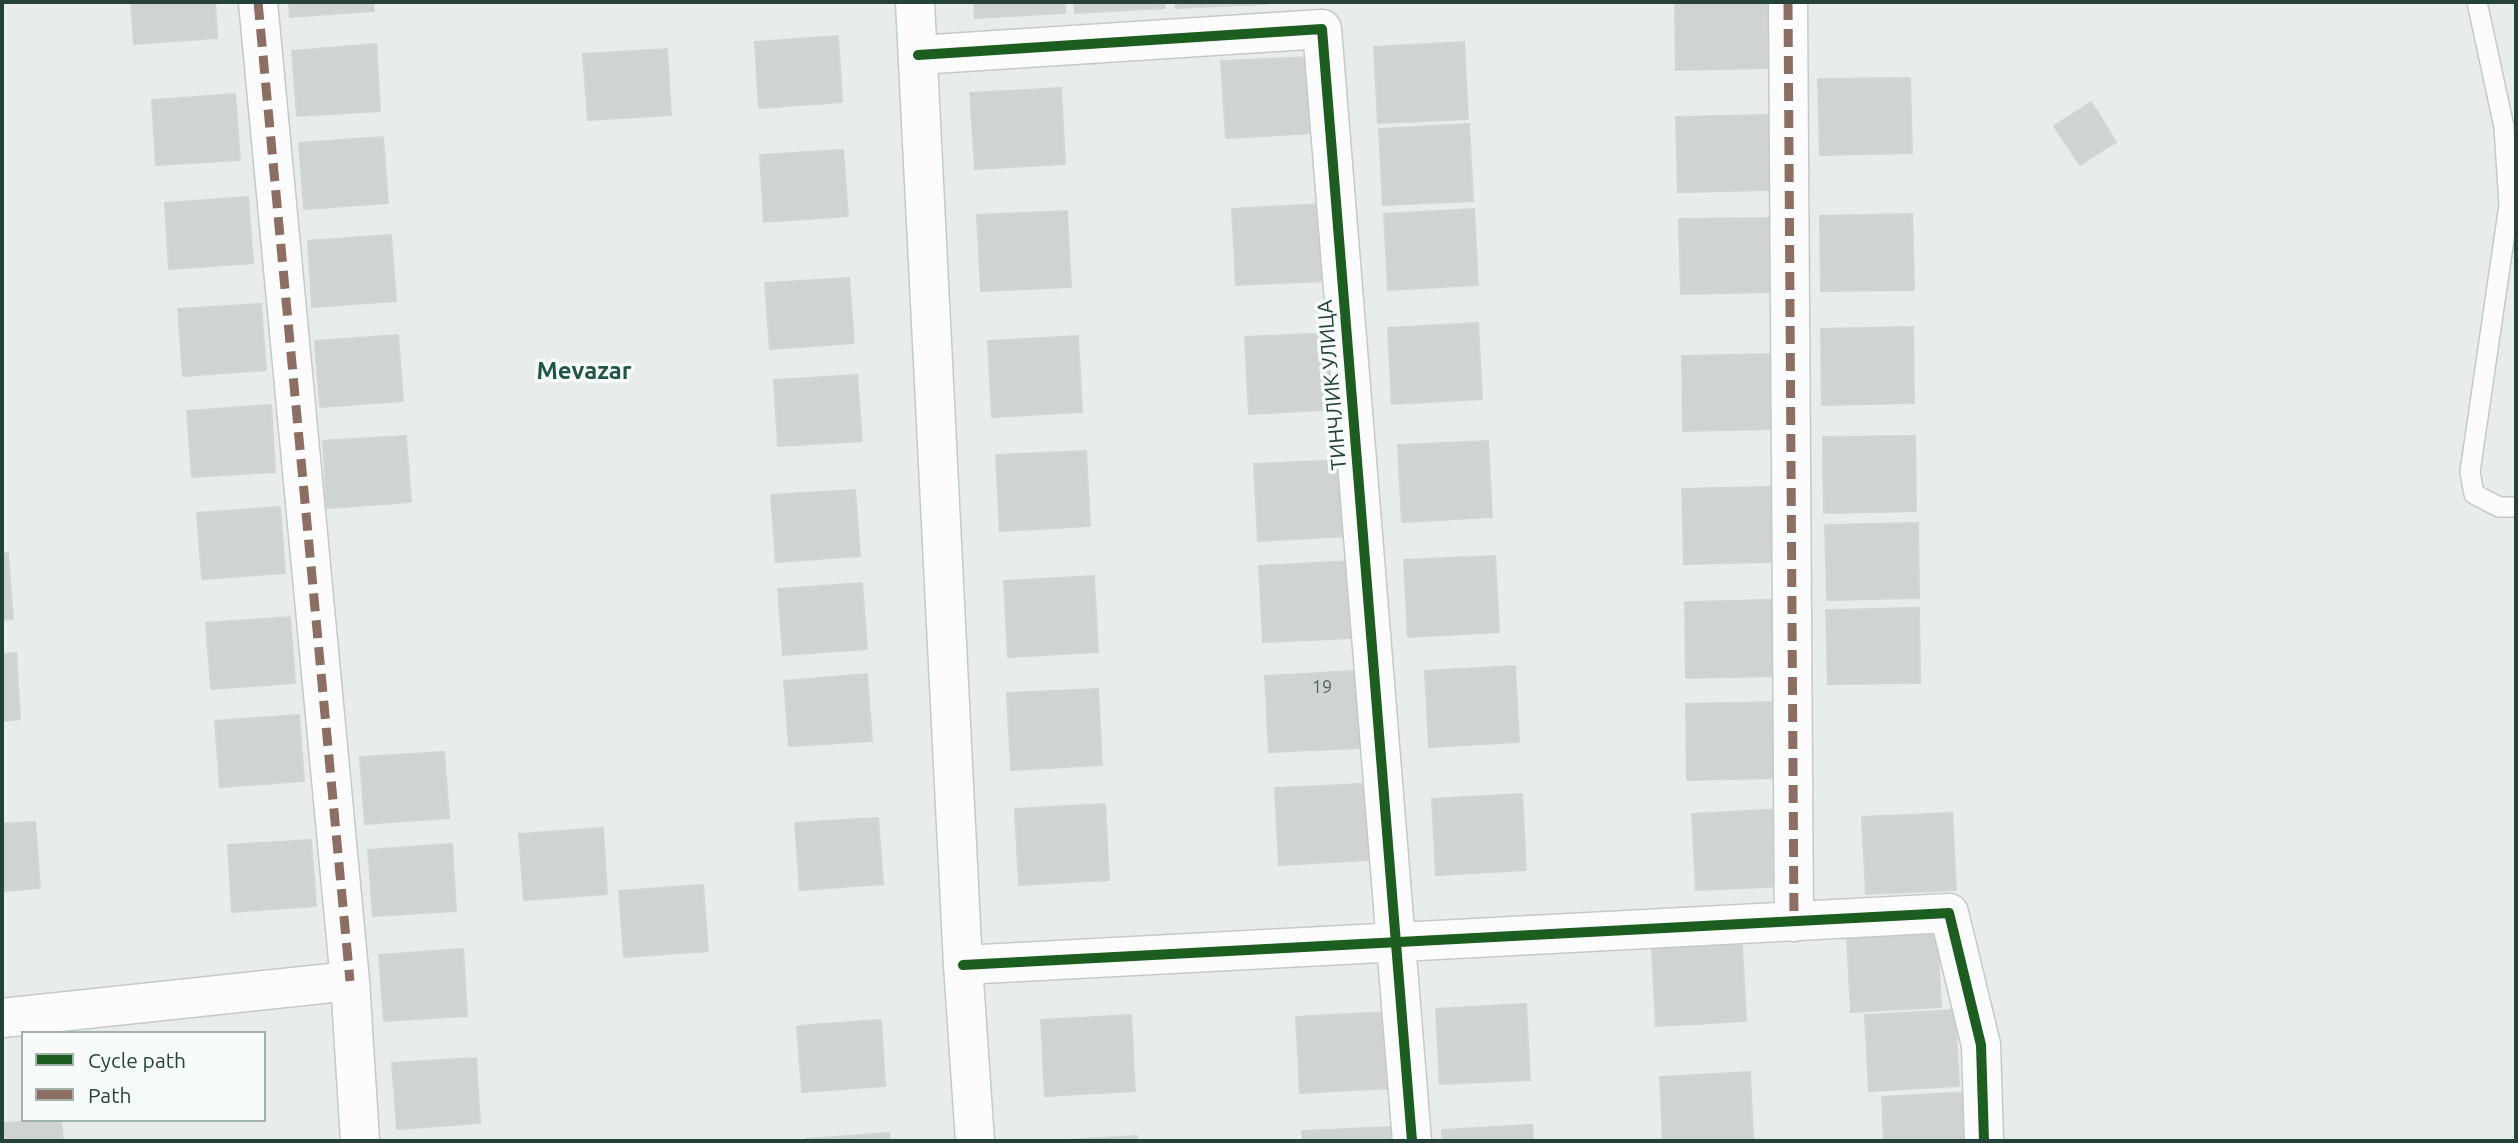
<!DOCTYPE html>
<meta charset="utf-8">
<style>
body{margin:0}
#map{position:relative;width:2518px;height:1143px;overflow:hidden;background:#e8edeb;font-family:Ubuntu,sans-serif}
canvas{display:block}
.frame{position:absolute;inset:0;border:4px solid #24423a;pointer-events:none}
.legend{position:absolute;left:21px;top:1031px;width:245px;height:91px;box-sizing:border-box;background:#f7fbf9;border:2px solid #a3b1ad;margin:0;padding:9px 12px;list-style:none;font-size:21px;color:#24423a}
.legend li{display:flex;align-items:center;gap:14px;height:35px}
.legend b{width:35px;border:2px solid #a3b1ad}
</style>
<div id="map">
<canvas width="2518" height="1143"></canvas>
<div class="frame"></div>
<ul class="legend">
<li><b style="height:9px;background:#1b5e20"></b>Cycle path</li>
<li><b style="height:9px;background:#8d6e63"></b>Path</li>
</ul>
</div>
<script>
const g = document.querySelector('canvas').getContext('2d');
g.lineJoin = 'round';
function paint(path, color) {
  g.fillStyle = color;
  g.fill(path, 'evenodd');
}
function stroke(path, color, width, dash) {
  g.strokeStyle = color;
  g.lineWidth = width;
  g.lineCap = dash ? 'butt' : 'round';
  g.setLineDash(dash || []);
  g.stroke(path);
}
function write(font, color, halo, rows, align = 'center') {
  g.font = font + ' Ubuntu,sans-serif';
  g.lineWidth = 7;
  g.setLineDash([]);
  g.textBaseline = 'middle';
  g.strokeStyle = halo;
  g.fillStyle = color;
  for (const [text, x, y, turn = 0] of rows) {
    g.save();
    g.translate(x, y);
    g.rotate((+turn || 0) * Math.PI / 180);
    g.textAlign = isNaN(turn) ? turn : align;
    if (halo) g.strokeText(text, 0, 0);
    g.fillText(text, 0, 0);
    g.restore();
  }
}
const building = new Path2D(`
 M131,2H215L217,38L134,44Z
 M289,2H373L374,11L290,17Z
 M974,2H1065V13L975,18Z
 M1074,2H1165V8L1075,13Z
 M1175,2H1266V4L1176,8Z
 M1675,2H1767L1768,68L1676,70Z
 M838,36L842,102L759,108L755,42Z
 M1464,42L1468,119L1378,123L1374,47Z
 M376,44L380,111L297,116L292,51Z
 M667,49L671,115L588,120L583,54Z
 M1312,57L1316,133L1226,138L1221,61Z
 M1910,78L1912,153L1820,155L1818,79Z
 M1061,88L1065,164L975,169L970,93Z
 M235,94L240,160L156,165L152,100Z
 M2091,102L2116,142L2080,165L2054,126Z
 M1768,115L1770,190L1678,192L1676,117Z
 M1469,124L1473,201L1383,205L1379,129Z
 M383,137L388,203L304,209L299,143Z
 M843,150L848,216L764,222L760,155Z
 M248,197L253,263L169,269L165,203Z
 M1322,204L1326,281L1236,285L1232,209Z
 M1474,209L1478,285L1388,290L1384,214Z
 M1067,211L1071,287L981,291L977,215Z
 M1912,214L1914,290L1821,291L1820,216Z
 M1771,218L1773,292L1681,294L1679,219Z
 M391,235L396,301L312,307L308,241Z
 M849,278L854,343L770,349L765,283Z
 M261,304L266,370L183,376L178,309Z
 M1478,323L1482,399L1392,404L1388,328Z
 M1913,327L1914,403L1822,405L1821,329Z
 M1335,333L1339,409L1249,414L1245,337Z
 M398,335L403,401L320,407L315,341Z
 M1078,336L1082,412L992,417L988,341Z
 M1774,354L1776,429L1683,431L1682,356Z
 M857,375L862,441L778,446L774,380Z
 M271,405L275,472L192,477L187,411Z
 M406,436L411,502L327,508L323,441Z
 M1915,436L1916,511L1824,513L1823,437Z
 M1488,441L1492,517L1402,522L1398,445Z
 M1086,451L1090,526L1000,531L996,455Z
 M1344,460L1348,536L1258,541L1254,464Z
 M1774,487L1776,562L1684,564L1682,489Z
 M855,490L860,556L776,562L771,495Z
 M280,507L285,573L202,579L197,513Z
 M1918,523L1919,598L1827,600L1825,525Z
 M8,553L13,619L2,620V554Z
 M1495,556L1499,632L1408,637L1404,560Z
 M1350,561L1354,638L1263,642L1259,566Z
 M1094,576L1098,652L1008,657L1004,581Z
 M862,583L867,649L783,655L778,589Z
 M1777,600L1778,676L1686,678L1685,602Z
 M1919,608L1920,683L1828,684L1826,610Z
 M290,617L295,683L211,689L206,623Z
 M16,653L20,719L2,721V654Z
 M1515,666L1519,742L1429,747L1425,671Z
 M1356,671L1360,748L1269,752L1265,676Z
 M867,674L872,741L789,746L784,681Z
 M1098,689L1102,765L1011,770L1007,693Z
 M1778,702L1780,778L1687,780L1686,704Z
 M299,715L304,781L220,787L215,721Z
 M444,752L449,818L365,824L360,757Z
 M1365,784L1369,860L1279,865L1275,788Z
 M1522,794L1526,870L1436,875L1432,799Z
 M1105,804L1109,880L1019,885L1015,809Z
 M1782,809L1786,886L1696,890L1692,814Z
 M1952,813L1956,890L1866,894L1862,817Z
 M878,818L883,884L800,890L795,823Z
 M35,822L40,888L2,891V824Z
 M603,828L607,894L524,900L519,834Z
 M311,840L316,906L232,912L228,845Z
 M452,844L456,911L373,916L368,850Z
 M703,885L708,951L624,957L619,891Z
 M1937,931L1941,1007L1851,1012L1847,936Z
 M1742,945L1746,1021L1656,1026L1652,949Z
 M463,949L467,1016L384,1021L379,955Z
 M1526,1004L1530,1080L1440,1084L1436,1009Z
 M1955,1010L1959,1086L1869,1091L1865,1015Z
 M1386,1012L1390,1088L1300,1093L1296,1017Z
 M1131,1015L1135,1091L1045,1096L1041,1020Z
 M881,1020L885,1086L802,1092L797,1026Z
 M476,1058L480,1123L397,1129L392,1063Z
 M1750,1072L1753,1141H1663L1660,1077Z
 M1972,1092L1975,1141H1884L1882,1097Z
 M61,1120L63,1141H2V1123Z
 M1532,1125L1533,1141H1442V1130Z
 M1393,1127V1141H1303L1302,1131Z
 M889,1133L890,1141H806V1139Z
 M1137,1136V1141H1047Z`);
paint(building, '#cfd4d2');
stroke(building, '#d1d6d4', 2);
const service = new Path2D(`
 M2477,2L2504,127L2509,205L2470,472L2474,494L2499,507H2516`);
const minor = new Path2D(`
 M258,2L350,981L360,1141
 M1788,2L1794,922
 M918,55L1322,29L1412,1141
 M963,965L1949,913L1981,1045L1984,1141
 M2,1018L350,981`);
const secondary = new Path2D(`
 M915,2L963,965L975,1141`);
stroke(service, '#c5cac8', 22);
stroke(minor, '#c5cac8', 41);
stroke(secondary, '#c3cbc8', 41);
stroke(service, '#fcfcfc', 19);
stroke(minor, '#fcfcfc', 38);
stroke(secondary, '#fcfcfc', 38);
stroke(new Path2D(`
 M258,2L350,981
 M1788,2L1794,922`), '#8d6e63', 9, [18, 9]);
stroke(new Path2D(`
 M918,55L1322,29L1412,1141
 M963,965L1949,913L1981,1045L1984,1141`), '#1b5e20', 10);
write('18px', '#506761', null, [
 ["19",1322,687]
]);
write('21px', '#24423a', '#f7fbf9', [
 ["ТИНЧЛИК УЛИЦА",1332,385,-95]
]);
write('bold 24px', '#1f5548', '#f7fbf9', [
 ["Mevazar",584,371]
]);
</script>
